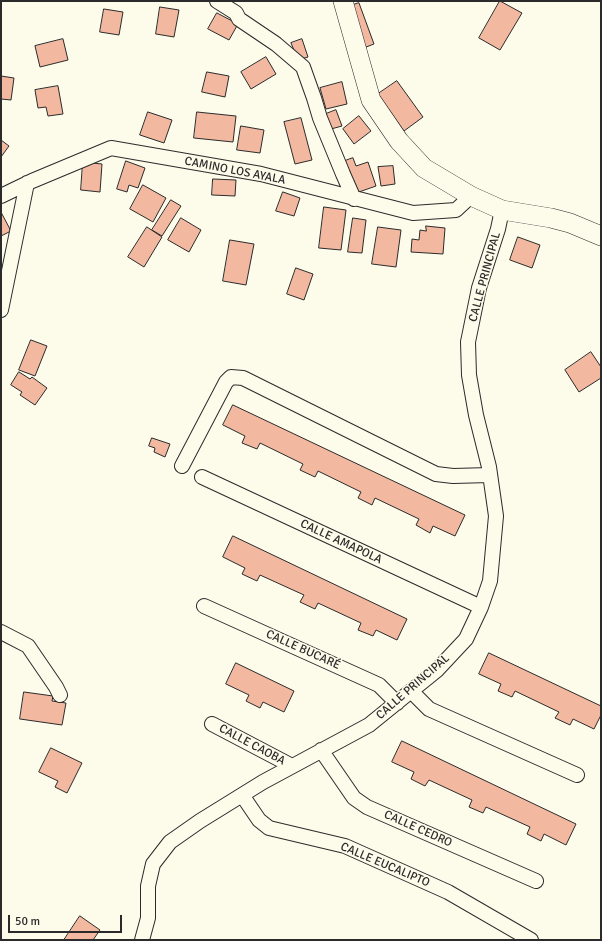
<!DOCTYPE html>
<meta charset="utf-8">
<style>
body{margin:0}
#map{position:relative;width:602px;height:941px;overflow:hidden;background:#fdfbea;font-family:Signika,sans-serif}
canvas{display:block}
.frame{position:absolute;inset:0;border:2px solid #2b2b2b;pointer-events:none}
.scale{position:absolute;left:8px;top:915px;width:114px;height:18px;box-sizing:border-box;border:2px solid #2b2b2b;border-top:0;padding-left:5px;font-size:12px;line-height:14px;white-space:nowrap;color:#2b2b2b;-webkit-text-stroke:3px #fdfbea;paint-order:stroke}
</style>
<div id="map">
<canvas width="602" height="941"></canvas>
<div class="frame"></div>
<div class="scale">50 m</div>
</div>
<script>
const g = document.querySelector('canvas').getContext('2d');
g.lineJoin = 'round';
function paint(path, color) {
  g.fillStyle = color;
  g.fill(path, 'evenodd');
}
function stroke(path, color, width, dash) {
  g.strokeStyle = color;
  g.lineWidth = width;
  g.lineCap = dash ? 'butt' : 'round';
  g.setLineDash(dash || []);
  g.stroke(path);
}
function write(font, color, halo, rows, align = 'center') {
  g.font = font + ' Signika,sans-serif';
  g.lineWidth = 3;
  g.setLineDash([]);
  g.textBaseline = 'middle';
  g.strokeStyle = halo;
  g.fillStyle = color;
  for (const [text, x, y, turn = 0] of rows) {
    g.save();
    g.translate(x, y);
    g.rotate((+turn || 0) * Math.PI / 180);
    g.textAlign = isNaN(turn) ? turn : align;
    if (halo) g.strokeText(text, 0, 0);
    g.fillText(text, 0, 0);
    g.restore();
  }
}
const building = new Path2D(`
 M500,1L522,13L500,50L479,38Z
 M359,3L374,44L361,49L347,7Z
 M160,7L179,10L174,37L156,34Z
 M104,9L123,12L119,35L100,32Z
 M217,13L238,24L229,40L208,29Z
 M63,39L68,60L40,67L35,46Z
 M302,39L308,57L298,60L291,43Z
 M266,57L276,74L251,89L241,72Z
 M207,72L229,76L225,97L202,92Z
 M1,76L14,78L11,100L1,99Z
 M397,81L423,117L404,131L378,94Z
 M342,82L347,104L326,109L320,88Z
 M58,86L63,114L48,116L46,107L38,108L35,90Z
 M336,110L342,126L331,129L326,114Z
 M148,112L172,120L164,143L140,135Z
 M197,112L236,116L233,142L194,138Z
 M359,116L371,131L354,144L343,129Z
 M301,118L312,160L295,164L284,122Z
 M241,126L264,130L260,153L237,150Z
 M1,140L9,146L1,157Z
 M353,158L356,166L368,162L376,186L356,193L345,161Z
 M126,161L145,168L138,188L129,185L127,192L117,189Z
 M83,162L102,164L100,192L81,190Z
 M393,166L395,184L381,186L378,167Z
 M213,179L236,180L235,196L212,195Z
 M143,185L166,198L153,222L130,209Z
 M283,192L300,198L294,216L276,211Z
 M171,200L181,206L162,236L152,230Z
 M324,207L346,210L341,250L319,248Z
 M2,214L11,231L1,236V215Z
 M181,218L201,230L189,252L168,240Z
 M353,218L366,220L362,253L348,252Z
 M426,226L445,228L443,254L411,252L412,239L419,240L420,230L426,231Z
 M147,227L162,237L144,267L128,257Z
 M378,227L401,230L396,267L372,264Z
 M518,237L540,245L532,268L510,260Z
 M230,240L254,244L246,285L223,281Z
 M296,268L313,274L304,300L287,294Z
 M31,340L47,346L35,376L19,370Z
 M591,352L601,367V378L579,392L565,370Z
 M19,372L30,379L32,377L47,388L35,405L20,395L22,392L11,385Z
 M233,405L465,515L455,536L433,526L430,533L416,525L419,519L375,498L372,505L358,498L361,492L318,471L315,477L300,470L303,464L260,443L257,449L242,443L245,436L223,425Z
 M152,438L170,444L165,457L154,452L155,448L149,446Z
 M233,536L407,619L397,640L376,630L373,636L358,630L361,623L318,603L315,609L300,602L304,595L260,575L257,581L242,574L245,568L223,557Z
 M489,653L601,706V715L594,729L573,719L570,725L555,718L559,712L515,691L512,697L498,691L501,684L479,674Z
 M236,663L294,691L284,712L263,702L260,708L246,701L249,695L226,684Z
 M24,692L53,696L52,701L66,703L62,725L20,719Z
 M402,741L576,824L566,845L544,834L541,841L527,834L530,827L486,807L483,813L469,807L472,800L429,780L425,786L411,779L414,772L392,762Z
 M51,748L82,763L67,793L55,787L58,781L39,772Z
 M80,916L100,930L93,940H64Z`);
paint(building, '#f2b8a0');
stroke(building, '#2b2b2b', 1);
const street = new Path2D(`
 M217,1L236,13L239,19L276,44L303,67L314,98L320,118L343,174L354,199
 M1,196L32,181L111,148L261,174L413,213L456,210L471,196
 M1,310L27,183
 M182,466L226,382L231,377L243,378L436,474L453,476L490,475
 M202,477L481,607
 M204,606L379,685L397,703
 M1,632L28,646L56,687L60,695
 M411,691L429,709L577,775
 M212,724L292,766
 M321,750L354,798L367,807L536,881
 M242,795L259,820L269,828L345,846L448,892L531,940
 M142,940L148,918V886L153,864L170,842L200,821L263,782L369,725L437,670L466,639L481,607L490,581L496,516L489,467L476,415L469,375L468,342L479,288L498,229L502,210`);
const secondary = new Path2D(`
 M343,1L371,100L399,141L424,168L471,196L502,210L551,218L570,223L601,236`);
stroke(street, '#2b2b2b', 16);
stroke(secondary, '#2b2b2b', 20);
stroke(street, '#fdfbea', 14);
stroke(secondary, '#fdfbea', 19);
write('12px', '#2b2b2b', '#fdfbea', [
 ["CAMINO LOS AYALA",235,171,11],
 ["CALLE PRINCIPAL",485,277,-75],
 ["CALLE AMAPOLA",341,542,25],
 ["CALLE BUCARÉ",303,650,24],
 ["CALLE PRINCIPAL",413,687,-41],
 ["CALLE CAOBA",252,745,28],
 ["CALLE CEDRO",418,829,24],
 ["CALLE EUCALIPTO",385,865,23]
]);
</script>
